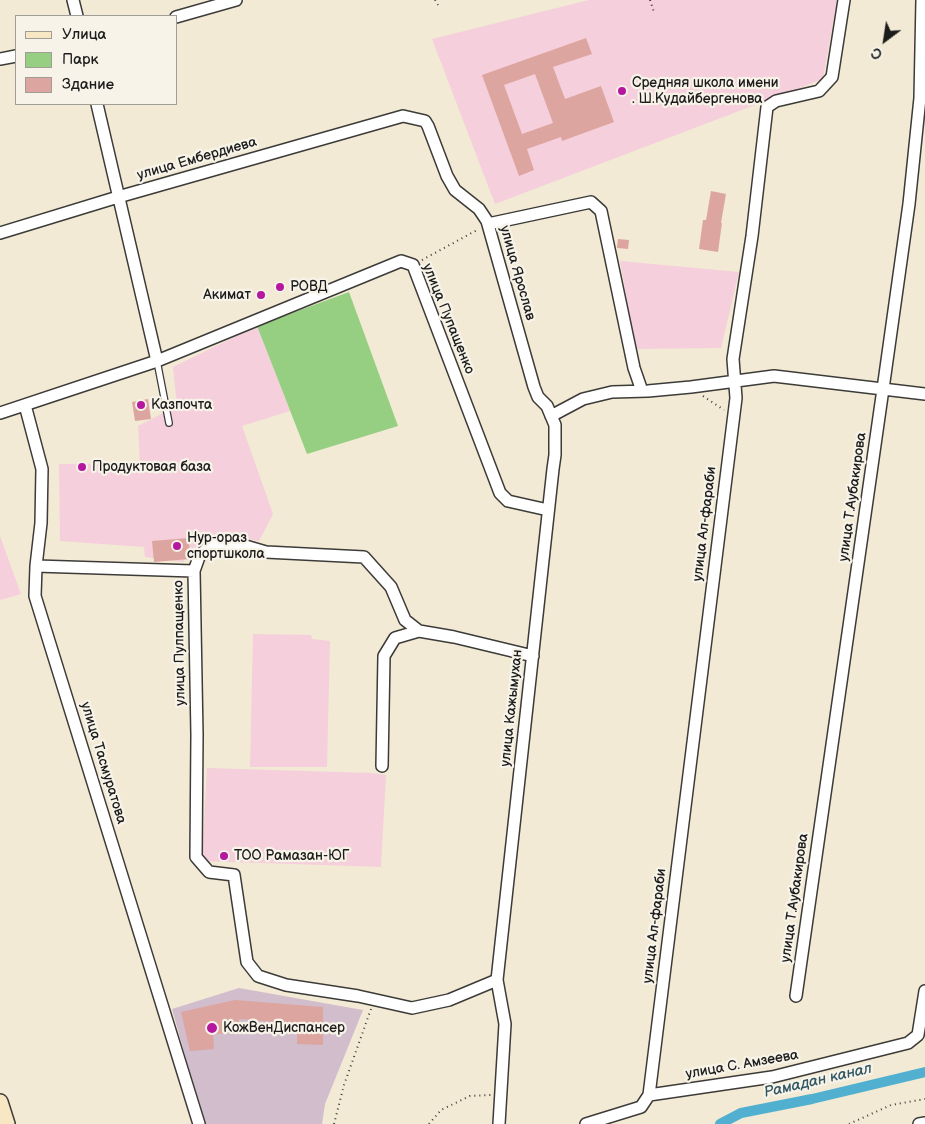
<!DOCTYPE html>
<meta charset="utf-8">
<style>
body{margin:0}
#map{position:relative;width:925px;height:1124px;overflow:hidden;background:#f2ead5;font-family:"Balsamiq Sans",sans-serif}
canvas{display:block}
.legend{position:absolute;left:15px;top:15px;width:162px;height:90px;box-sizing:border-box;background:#f7f3e8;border:1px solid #9f9d96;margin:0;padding:6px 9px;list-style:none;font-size:15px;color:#1c1c1c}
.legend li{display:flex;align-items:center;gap:10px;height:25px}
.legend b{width:25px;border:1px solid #9f9d96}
.north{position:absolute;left:860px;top:15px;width:50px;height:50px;-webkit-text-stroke:4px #f7f3e8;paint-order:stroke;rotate:211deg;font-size:14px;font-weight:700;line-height:20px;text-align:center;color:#1c1c1c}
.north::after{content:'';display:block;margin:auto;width:18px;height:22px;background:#1c1c1c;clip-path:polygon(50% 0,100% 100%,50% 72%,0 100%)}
</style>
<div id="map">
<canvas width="925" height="1124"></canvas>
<ul class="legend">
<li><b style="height:6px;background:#f7e8c3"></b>Улица</li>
<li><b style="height:14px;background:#97cf82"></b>Парк</li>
<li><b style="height:14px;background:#dda59f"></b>Здание</li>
</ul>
<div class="north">С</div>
</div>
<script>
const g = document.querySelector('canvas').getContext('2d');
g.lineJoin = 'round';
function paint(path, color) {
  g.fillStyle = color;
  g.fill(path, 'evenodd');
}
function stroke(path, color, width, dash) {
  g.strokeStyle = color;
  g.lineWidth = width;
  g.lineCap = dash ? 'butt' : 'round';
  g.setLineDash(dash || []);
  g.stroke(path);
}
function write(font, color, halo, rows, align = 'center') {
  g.font = font + ' "Balsamiq Sans",sans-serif';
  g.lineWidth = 4.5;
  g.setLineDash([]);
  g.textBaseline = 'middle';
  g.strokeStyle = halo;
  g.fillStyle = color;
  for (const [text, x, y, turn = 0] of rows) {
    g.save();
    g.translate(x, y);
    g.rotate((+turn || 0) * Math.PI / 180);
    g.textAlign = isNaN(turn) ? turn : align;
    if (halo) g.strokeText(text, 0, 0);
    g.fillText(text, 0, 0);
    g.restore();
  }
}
paint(new Path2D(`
 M589,0H837L823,79L495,204L432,39Z
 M620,261L739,272L721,348L635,349Z
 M257,326L290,411L242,426L273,514L259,541L216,534L203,539L183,562L145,557L144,547L60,541L59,464H140L138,426L177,406L173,367Z
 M0,536L21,594L0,600Z
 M253,634L311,635L312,639L330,641L327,767H250Z
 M207,768L372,773L386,775L381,867L202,861Z`), '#f5cfdb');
paint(new Path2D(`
 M239,988L363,1010L325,1104L322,1124H204L172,1009Z`), '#d1bdcc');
paint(new Path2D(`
 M349,292L398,426L307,454L257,326Z`), '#97cf82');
stroke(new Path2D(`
 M720,1124L741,1113L812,1099L925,1072`), '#51b0cf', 10);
paint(new Path2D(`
 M586,38L592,54L553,67L565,99L601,86L614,122L562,141L561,137L527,149L534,170L519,176L482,75ZM535,74L553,123L522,134L504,85Z
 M711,191L726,194L721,223H722L718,252L699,249L703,220H706Z
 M618,239L629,240L628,249L617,248Z
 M148,399L151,419L135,421L132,402Z
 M189,538L190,559L154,562L152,541Z
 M235,1000L323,1007V1045L297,1044V1024L239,1019V1033L213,1034L214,1049L190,1051L181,1012Z`), '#dda59f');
const lane = new Path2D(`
 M157,361L169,423`);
const street = new Path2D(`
 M73,0L77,16
 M176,17L236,0
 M0,59L16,56
 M97,104L157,361
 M488,224L591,202L601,211L634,368L642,391
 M0,233L118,197L403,116L425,121L428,126L447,176L455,190L479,209L487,221L534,387L538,397L547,406L555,425V455L553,469L497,980L505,1024L499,1124
 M25,405L42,469L41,523L36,566L35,596L199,1124
 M0,413L157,361L401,261L413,265L500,493L508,501L548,510
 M551,416L583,399L612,392L648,391L691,387L774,376L925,394
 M36,566L194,571
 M382,766L384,656L395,638L419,631
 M497,980L449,1000L412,1008L358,996L286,985L258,976L247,962L234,875L209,872L196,857L197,735L194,571L199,557L211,544L242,545L266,552L364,557L391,587L405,620L419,631L454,637L533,656
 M796,996L883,389L909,204L920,98L922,0
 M649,1095L736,398L733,359L752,236L767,107L776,101L819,91L832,77L844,0
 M586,1124L641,1107L649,1095L772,1077L908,1043L918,1035L925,991
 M919,1124L925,1123`);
const secondary = new Path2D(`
 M0,1102L7,1124`);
stroke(lane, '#3c3b38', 8);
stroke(street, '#3c3b38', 14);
stroke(secondary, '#3c3b38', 18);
stroke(new Path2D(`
 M435,0L438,5
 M650,0L654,12
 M422,260L479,229
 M703,396L724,410
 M334,1124L344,1085L371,1009
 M429,1124L441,1110L470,1096L491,1095
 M849,1124L891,1105L925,1099`), '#3c3b38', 2, [1, 4]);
stroke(lane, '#fff', 5.5);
stroke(street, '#fff', 11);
stroke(secondary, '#f7e8c3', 15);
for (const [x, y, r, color] of [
 [622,91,5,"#b5179e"],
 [280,287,5,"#b5179e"],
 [261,295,5,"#b5179e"],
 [141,405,5,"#b5179e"],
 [82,467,5,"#b5179e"],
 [177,546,5,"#b5179e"],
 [224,856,5,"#b5179e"],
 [212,1028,6,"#b5179e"]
]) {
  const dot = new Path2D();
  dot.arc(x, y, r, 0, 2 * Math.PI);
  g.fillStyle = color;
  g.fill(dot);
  stroke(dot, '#f7f3e8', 2);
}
write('14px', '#1c1c1c', '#f7f3e8', [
 ["Средняя школа имени",632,83],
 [". Ш.Кудайбергенова",632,99],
 ["РОВД",290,287],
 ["Акимат",251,295,"right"],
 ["Казпочта",151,405],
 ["Продуктовая база",92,467],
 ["Нур-ораз",187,538],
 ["спортшкола",187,554],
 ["ТОО Рамазан-ЮГ",234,856],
 ["КожВенДиспансер",223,1028]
], 'left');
write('14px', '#1c1c1c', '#f7f3e8', [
 ["улица Ембердиева",197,159,-16],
 ["улица Ярослав",517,273,74],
 ["улица Пупащенко",448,319,68],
 ["улица Т.Аубакирова",853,497,-82],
 ["улица Ал-фараби",705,524,-83],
 ["улица Пулпащенко",180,643,-91],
 ["улица Кажымухан",512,708,-84],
 ["улица Тасмуратова",103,763,73],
 ["улица Т.Аубакирова",795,898,-82],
 ["улица Ал-фараби",655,926,-83],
 ["улица С. Амзеева",742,1065,-10]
]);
write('italic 15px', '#315764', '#f7f3e8', [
 ["Рамадан канал",818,1081,-13]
]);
</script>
